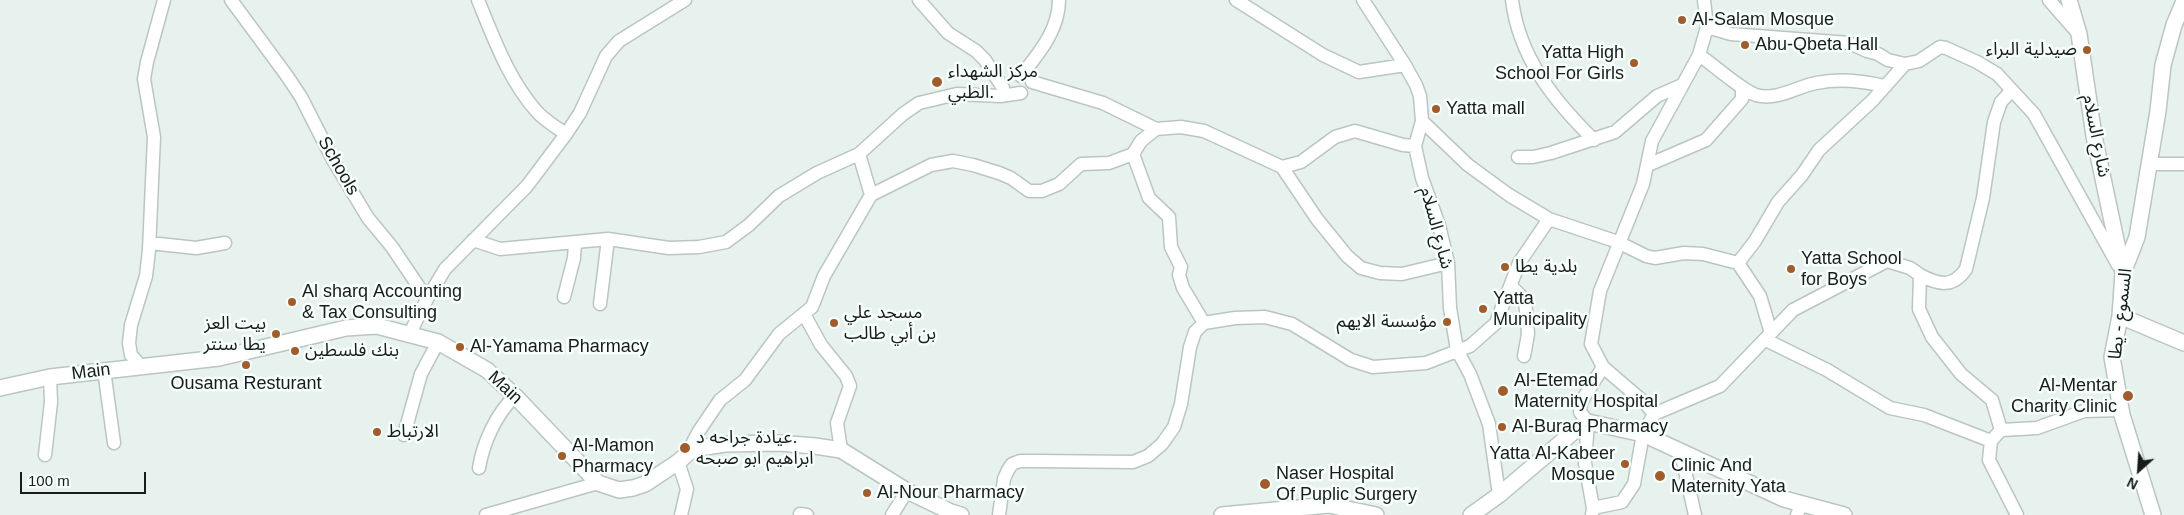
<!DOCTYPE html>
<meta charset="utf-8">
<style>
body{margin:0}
#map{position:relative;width:2184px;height:515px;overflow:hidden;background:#e7f2ef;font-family:Helvetica,sans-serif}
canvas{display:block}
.north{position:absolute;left:2114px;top:445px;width:50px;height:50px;-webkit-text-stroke:4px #f6fffc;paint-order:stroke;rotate:206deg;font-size:14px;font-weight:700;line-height:20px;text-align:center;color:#181c1b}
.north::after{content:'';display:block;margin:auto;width:18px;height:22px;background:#181c1b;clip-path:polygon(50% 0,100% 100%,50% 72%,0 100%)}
.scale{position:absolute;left:20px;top:472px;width:126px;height:22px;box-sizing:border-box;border:2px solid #181c1b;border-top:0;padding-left:6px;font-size:15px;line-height:18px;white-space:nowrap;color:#181c1b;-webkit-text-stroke:4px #f6fffc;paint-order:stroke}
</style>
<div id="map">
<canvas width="2184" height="515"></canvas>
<div class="north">N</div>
<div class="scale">100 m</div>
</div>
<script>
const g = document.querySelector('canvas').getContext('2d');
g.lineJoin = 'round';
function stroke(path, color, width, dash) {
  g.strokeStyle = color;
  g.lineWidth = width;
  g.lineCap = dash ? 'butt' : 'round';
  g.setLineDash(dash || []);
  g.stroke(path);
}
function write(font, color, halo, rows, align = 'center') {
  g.font = font + ' Helvetica,"Noto Sans Arabic",sans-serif';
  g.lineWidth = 5;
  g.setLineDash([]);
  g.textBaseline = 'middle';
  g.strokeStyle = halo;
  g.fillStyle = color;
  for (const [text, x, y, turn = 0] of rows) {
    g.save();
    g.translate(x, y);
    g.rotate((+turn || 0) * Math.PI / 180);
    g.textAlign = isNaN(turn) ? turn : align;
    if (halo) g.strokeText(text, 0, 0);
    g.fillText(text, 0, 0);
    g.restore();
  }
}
const minor = new Path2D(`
 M231,0L287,76L301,97L333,160L368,218L392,247L427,299L410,333
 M478,0C494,39 509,81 538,113C546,121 557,128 566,134
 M919,0L948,33L976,51L985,60L1003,88
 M1236,0L1323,55L1359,72L1405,65
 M1363,0L1405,65L1416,85L1420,96L1422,121L1415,146L1422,178L1439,225L1448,263L1450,308L1457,350L1470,374L1489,424L1499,495
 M1512,0C1519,57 1554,101 1594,140
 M2049,0L2077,32
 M1707,27L1731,34L1849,43L1867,51L1878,54L1888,60L1905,64L1919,61L1940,47L1946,48L1977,62L1997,74L2034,114L2118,265
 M1699,55C1714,65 1741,90 1756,95C1777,101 1796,87 1816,83C1840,78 1861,81 1885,86
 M1021,76C1039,53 1059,30 1059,0
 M1032,82L1103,103L1156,129L1181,127L1204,131L1282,167L1317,219L1347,256L1361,268L1380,273L1402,274L1448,263
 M1156,129L1141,141L1133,154L1149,198L1169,217L1171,247L1181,267L1179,275L1183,288L1204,323
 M859,154L871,195
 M1518,157H1533L1551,153L1615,132L1657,96L1682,85
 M2149,164H2184
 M1648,165L1706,140L1742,99V87
 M1282,167L1301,162L1335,137L1355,131L1403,145L1415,146
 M1549,219L1618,242L1646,256L1655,258L1684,253L1703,254L1738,263
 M473,240L500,249L608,239L669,248L699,247L726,242L749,225L779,196L817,173L859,154L903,114L919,103L957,94L1000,96L1021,93
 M150,243L196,248L225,243
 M1920,275C1939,285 1953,288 1966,269L1983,198L1994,122L2001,102L2012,90
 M1511,286L1525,300L1528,334L1524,356
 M564,297L574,258L575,242
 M427,299L445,269L527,186L566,134L580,113L606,56L619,41L685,0
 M600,304L608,239
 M804,314L821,345L846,376L850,386L837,423L841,450
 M1771,333L1760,296L1738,263L1755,241L1778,202L1802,175L1819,150L1872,101L1905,64
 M1766,340L1827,370L1890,408L1924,415L1991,441
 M141,366L131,355L129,343L131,325L146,276L149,250L154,137L144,79L147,62L164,0
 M104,370L114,443
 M1654,414L1645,403L1603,367L1591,344L1600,291L1643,184L1652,141L1699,55L1707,27L1704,0
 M404,435L421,374L438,342
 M693,449V442L699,431L720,400L745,380L779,334L812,307L824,276L871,195L931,165L953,161L973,165L999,173L1011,178L1029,191H1042L1059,184L1081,164L1109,163L1133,154
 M1681,453L1695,515
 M45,455L51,402L50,377
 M678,462L687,489L681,515
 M479,468C483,443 496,414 515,396
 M1593,508L1585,463L1588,422L1580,412L1581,402L1603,367
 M800,514L807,515
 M486,515L598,483
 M892,515L907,491
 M999,515L1004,479L1008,470L1012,464L1020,461H1037L1133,462L1148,456L1162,444L1174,427L1181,404L1190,347L1195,332L1204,323L1235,318L1265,317L1292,324L1351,360L1373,367L1426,363L1470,346L1496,323L1519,263L1549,219L1509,195L1468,165L1422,121
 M1592,515L1593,508L1622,502L1634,484L1643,434L1654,414L1720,386L1793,310L1887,261L1910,268L1920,275L1919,309L1932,337L1961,374L1992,400L2001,430
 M1797,515L1801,504
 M2017,515L1989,460L1991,441L2001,430L2037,428L2084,411L2121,410`);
const major = new Path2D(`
 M2069,0L2079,34L2094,136L2123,273
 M2120,316L2184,343
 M0,388L50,377L219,358L346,328L377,326L438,342L487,370L515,396L598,483L619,490L633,488L645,484L678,462L693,449L725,444L778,443L815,446L841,450L907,491L951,512L961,515
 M1222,515L1329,505L1376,515
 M1471,515L1499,495L1578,428L1588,422L1643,434L1784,499L1844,515
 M2153,515L2122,415L2112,357L2120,316L2123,273L2137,237L2158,111L2163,65L2174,25L2184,1`);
stroke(minor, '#bbc5c2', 15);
stroke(major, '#bbc5c2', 18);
stroke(minor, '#fff', 12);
stroke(major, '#fff', 15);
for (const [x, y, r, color] of [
 [1682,20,5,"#a05c2d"],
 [1745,45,5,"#a05c2d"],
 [2087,50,5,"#a05c2d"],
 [1634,63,5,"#a05c2d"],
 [937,82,6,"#a05c2d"],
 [1436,109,5,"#a05c2d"],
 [1505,267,5,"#a05c2d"],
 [1791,269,5,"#a05c2d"],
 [292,302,5,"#a05c2d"],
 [1483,309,5,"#a05c2d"],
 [1447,322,5,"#a05c2d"],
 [834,323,5,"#a05c2d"],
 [276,334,5,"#a05c2d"],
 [460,347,5,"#a05c2d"],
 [295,351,5,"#a05c2d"],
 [246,365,5,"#a05c2d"],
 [1503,391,6,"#a05c2d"],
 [2128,396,6,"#a05c2d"],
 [1502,427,5,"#a05c2d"],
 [377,432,5,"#a05c2d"],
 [685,448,6,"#a05c2d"],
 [562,456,5,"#a05c2d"],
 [1625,464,5,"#a05c2d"],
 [1660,476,6,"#a05c2d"],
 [1265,484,6,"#a05c2d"],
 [867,493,5,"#a05c2d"]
]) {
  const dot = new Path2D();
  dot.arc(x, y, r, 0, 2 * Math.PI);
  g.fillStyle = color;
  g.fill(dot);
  stroke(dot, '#f6fffc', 2);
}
write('18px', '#181c1b', '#f6fffc', [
 ["Al-Salam Mosque",1692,20],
 ["Abu-Qbeta Hall",1755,45],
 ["صيدلية البراء",2077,50,"right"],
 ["Yatta High",1624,53,"right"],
 ["School For Girls",1624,74,"right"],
 ["مركز الشهداء",948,72],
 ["الطبي.",948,93],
 ["Yatta mall",1446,109],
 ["Yatta School",1801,259],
 ["for Boys",1801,280],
 ["بلدية يطا",1515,267],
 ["Al sharq Accounting",302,292],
 ["& Tax Consulting",302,313],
 ["Yatta",1493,299],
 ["Municipality",1493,320],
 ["مسجد علي",844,313],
 ["بن أبي طالب",844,334],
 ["مؤسسة الايهم",1437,322,"right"],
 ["بيت العز",266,324,"right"],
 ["يطا سنتر",266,345,"right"],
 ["Al-Yamama Pharmacy",470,347],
 ["بنك فلسطين",305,351],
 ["Al-Etemad",1514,381],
 ["Maternity Hospital",1514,402],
 ["Ousama Resturant",246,384,"center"],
 ["Al-Mentar",2117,386,"right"],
 ["Charity Clinic",2117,407,"right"],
 ["Al-Buraq Pharmacy",1512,427],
 ["الارتباط",387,432],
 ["عيادة جراحه د.",696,438],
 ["ابراهيم ابو صبحه",696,459],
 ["Al-Mamon",572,446],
 ["Pharmacy",572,467],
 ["Yatta Al-Kabeer",1615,454,"right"],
 ["Mosque",1615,475,"right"],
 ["Clinic And",1671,466],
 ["Maternity Yata",1671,487],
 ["Naser Hospital",1276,474],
 ["Of Puplic Surgery",1276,495],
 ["Al-Nour Pharmacy",877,493]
], 'left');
write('18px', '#181c1b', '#f6fffc', [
 ["شارع السلام",2096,136,79],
 ["Schools",338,166,60],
 ["شارع السلام",1436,228,75],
 ["السموع - يطا",2121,314,-83],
 ["Main",91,372,-7],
 ["Main",505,388,43]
]);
</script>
